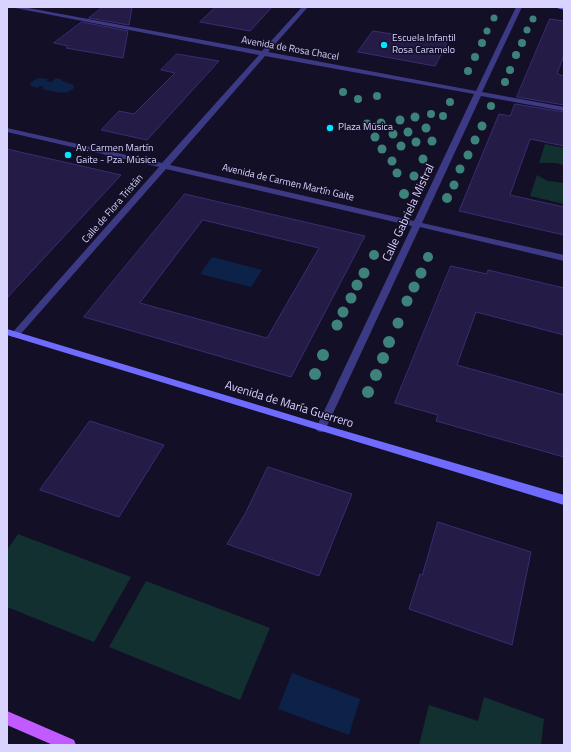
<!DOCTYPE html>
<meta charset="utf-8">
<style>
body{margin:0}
#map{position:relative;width:571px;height:752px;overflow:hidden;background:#130f26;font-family:"Titillium Web",sans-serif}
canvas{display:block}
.frame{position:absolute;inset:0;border:8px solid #d9d4ff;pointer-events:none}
</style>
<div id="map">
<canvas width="571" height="752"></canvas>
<div class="frame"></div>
</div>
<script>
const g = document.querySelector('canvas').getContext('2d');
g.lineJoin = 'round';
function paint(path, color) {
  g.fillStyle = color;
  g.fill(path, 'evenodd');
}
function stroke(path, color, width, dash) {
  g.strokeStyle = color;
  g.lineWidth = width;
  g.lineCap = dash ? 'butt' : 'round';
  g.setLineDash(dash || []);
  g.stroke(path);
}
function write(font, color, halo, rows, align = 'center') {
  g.font = font + ' "Titillium Web",sans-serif';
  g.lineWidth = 3;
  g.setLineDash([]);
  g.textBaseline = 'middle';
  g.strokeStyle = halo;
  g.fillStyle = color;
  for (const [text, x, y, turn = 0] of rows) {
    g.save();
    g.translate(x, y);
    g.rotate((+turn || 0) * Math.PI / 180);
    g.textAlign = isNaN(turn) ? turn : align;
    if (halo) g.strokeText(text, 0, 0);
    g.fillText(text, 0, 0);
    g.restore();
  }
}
paint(new Path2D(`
 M545,144L564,148V165L555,163H539Z
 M537,175L548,181L564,183V204L530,196Z
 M18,534L131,577L94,642L7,607V550Z
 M146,581L270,628L240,700L109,647Z
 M484,697L544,719L541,745H419L429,705L478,721Z`), '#12302f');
paint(new Path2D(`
 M38,78L48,79L46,81L51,82L56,78L61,79L62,81L74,85V88C66,97 53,91 42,89L44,87L40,86L37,88L30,86L31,82Z
 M212,257L262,270L251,287L200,274Z
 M292,673L360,699L349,735L278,709Z`), '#0c2248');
const building = new Path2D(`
 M103,7H132L129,25L89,18Z
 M216,7H272L250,31L200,22Z
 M550,19L564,21V55L557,74L564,76V105L517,97Z
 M82,22L128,31L123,58L66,48L68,46L54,43Z
 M373,31L418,38L447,43L435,66L358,52Z
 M177,54L219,61L147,140L101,130L119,111L134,114L175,73L161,70Z
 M515,104L564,112V146L530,139L510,195L564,207V235L459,211L499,114L510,116Z
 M7,149L121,175L7,298Z
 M185,194L365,236L291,377L84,317ZM203,220L319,248L267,338L140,303Z
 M451,266L487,274L488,270L564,288V335L476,312L457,365L564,395V457L436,421L438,415L395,403Z
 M90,421L164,445L119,517L40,490Z
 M268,467L352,494L319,576L227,544L245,514Z
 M438,522L531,552L512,645L409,609L420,574L422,575Z`);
paint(building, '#241b47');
stroke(building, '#3b2d73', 1);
paint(new Path2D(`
 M10,7H23L262,51L302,7H308L268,52L476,91L516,7H522L482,92L564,107V111L481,96L422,223L564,255V261L420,227L326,428L325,431L321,432L317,431L316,428L412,226L166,169L18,337H12L10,335L12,333L159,167L7,132V128L162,163L259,55ZM265,56L474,94L414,221L170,165Z`), '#3d3a85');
paint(new Path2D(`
 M556,7H564V10L557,8Z
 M7,329L321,424L564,495V505L7,335Z`), '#6f6bff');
paint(new Path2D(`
 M7,711L74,740L76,745H53L7,725Z`), '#c25bff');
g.fillStyle = '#3d827b';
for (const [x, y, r] of [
 [494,18,3.5],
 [533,19,3.5],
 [527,30,3.5],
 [487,31,3.5],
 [482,43,4],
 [522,43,4],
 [516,55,4],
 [475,57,4],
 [510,70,4],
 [468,71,4],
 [505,82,4],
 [343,92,4],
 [377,96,4],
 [358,99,4],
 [450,102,4],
 [491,106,4],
 [431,114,4],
 [443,116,4],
 [415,117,4.5],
 [400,120,4.5],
 [381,123,4.5],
 [367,124,4.5],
 [482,126,4.5],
 [426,128,4.5],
 [408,132,4.5],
 [393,134,4.5],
 [375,137,4.5],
 [475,140,4.5],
 [432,141,4.5],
 [416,142,4.5],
 [401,146,4.5],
 [382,149,4.5],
 [468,155,4.5],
 [423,159,4.5],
 [392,161,4.5],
 [460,169,4.5],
 [397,173,4.5],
 [414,176,4.5],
 [454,185,4.5],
 [404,194,5],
 [447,198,5],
 [374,255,5],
 [428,257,5],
 [364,273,5.5],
 [421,273,5.5],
 [357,285,5.5],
 [414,287,5.5],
 [351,298,5.5],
 [407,301,5.5],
 [343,312,5.5],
 [398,323,5.5],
 [337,325,5.5],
 [389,342,6],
 [323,355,6],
 [383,358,6],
 [315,374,6],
 [376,375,6],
 [368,392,6]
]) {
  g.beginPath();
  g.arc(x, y, r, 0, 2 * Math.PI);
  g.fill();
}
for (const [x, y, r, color] of [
 [384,45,4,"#00e5ff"],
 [330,128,4,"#00e5ff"],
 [68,155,4,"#00e5ff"]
]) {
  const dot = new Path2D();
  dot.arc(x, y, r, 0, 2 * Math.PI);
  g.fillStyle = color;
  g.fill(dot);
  stroke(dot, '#130f26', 1.5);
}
write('10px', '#d9d4ff', '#130f26', [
 ["Escuela Infantil",392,39],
 ["Rosa Caramelo",392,51],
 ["Plaza Música",338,128],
 ["Av. Carmen Martín",76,149],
 ["Gaite - Pza. Música",76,161]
], 'left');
write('10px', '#d9d4ff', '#130f26', [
 ["Avenida de Rosa Chacel",290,49,10],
 ["Avenida de Carmen Martín Gaite",288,183,13],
 ["Calle de Flora Tristán",113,209,-49]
]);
write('12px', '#d9d4ff', '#130f26', [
 ["Calle Gabriela Mistral",409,213,-65],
 ["Avenida de María Guerrero",289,405,17]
]);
</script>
